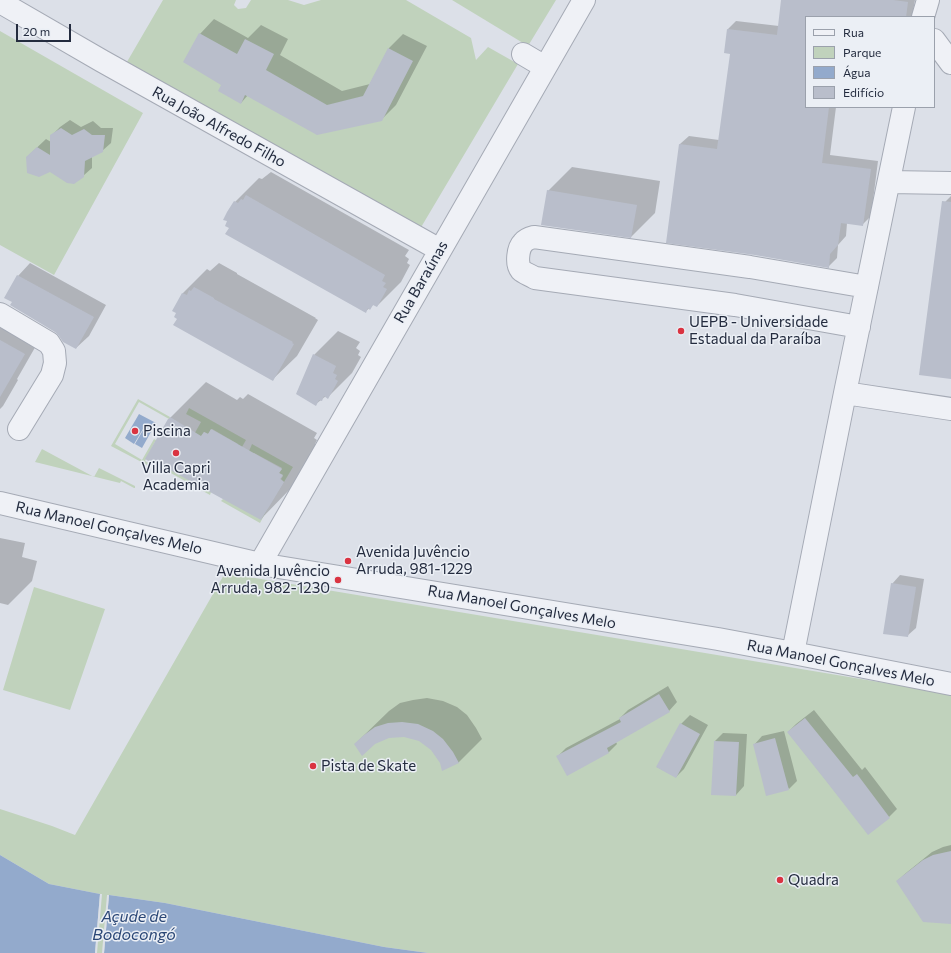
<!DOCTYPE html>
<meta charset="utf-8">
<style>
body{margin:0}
#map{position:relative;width:951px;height:953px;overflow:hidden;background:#dce0e8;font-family:Commissioner,sans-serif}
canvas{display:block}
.legend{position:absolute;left:805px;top:16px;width:130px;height:92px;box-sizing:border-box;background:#ebeff5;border:1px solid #9ba1ac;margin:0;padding:5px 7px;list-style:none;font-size:12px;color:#242c3f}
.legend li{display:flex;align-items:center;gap:8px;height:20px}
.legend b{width:20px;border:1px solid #9ba1ac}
.scale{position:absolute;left:16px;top:24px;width:55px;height:18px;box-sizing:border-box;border:2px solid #242c3f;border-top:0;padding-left:5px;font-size:12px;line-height:14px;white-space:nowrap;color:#242c3f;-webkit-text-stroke:3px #ebeff5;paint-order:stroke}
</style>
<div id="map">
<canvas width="951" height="953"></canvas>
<ul class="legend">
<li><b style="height:5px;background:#eff1f6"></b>Rua</li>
<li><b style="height:11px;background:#c0d2bc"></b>Parque</li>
<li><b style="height:11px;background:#93aacc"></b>Água</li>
<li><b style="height:11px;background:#b9becb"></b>Edifício</li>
</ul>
<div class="scale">20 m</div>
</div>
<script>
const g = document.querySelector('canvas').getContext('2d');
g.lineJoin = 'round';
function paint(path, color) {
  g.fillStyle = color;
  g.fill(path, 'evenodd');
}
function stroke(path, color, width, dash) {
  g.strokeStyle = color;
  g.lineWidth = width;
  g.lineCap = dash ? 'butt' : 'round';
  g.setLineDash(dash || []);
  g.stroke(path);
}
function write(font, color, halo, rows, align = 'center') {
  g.font = font + ' Commissioner,sans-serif';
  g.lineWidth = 3;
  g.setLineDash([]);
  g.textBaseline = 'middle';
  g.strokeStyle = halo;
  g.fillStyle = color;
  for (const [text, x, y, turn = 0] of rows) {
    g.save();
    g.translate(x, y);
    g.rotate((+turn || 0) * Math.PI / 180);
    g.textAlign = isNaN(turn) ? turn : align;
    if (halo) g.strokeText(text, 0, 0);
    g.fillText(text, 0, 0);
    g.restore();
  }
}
paint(new Path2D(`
 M163,0H236L234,5L238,9L246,8L251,0H288L304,5L321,0H406L471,38L476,60L488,47L518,64L420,229L124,67Z
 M452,0H556L528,46Z
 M0,31L143,113L54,275L0,245Z
 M138,399L170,417L169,419L139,402L115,444L142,460L154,439L162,443L155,442L145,461L150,464L149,466L111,446Z
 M189,408L246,440L242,447L235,450L238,444L212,429L208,434L204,432L201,437L211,492L210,495L169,472L175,462L178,463L201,422L186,414Z
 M252,444L293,467L284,482L281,479L283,476L279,473L282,468L254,453L250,459L249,451Z
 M42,449L94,477L99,468L135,486V488H134L121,481L120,483L35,462Z
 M223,499L266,507L268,508L260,523L221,501Z
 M225,573L951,694V953H428L384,947L165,903L109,895L104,953H95L100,894L49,884L0,855V809L52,826L75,835Z
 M34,587L105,609L70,710L3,690Z`), '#c0d2bc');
paint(new Path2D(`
 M139,414L156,423L142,448L135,444L146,425V424L134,444L125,438Z
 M0,855L49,884L100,894L95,953H0Z
 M109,895L165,903L384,947L428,953H104Z`), '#93aacc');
paint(new Path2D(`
 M100,894H102L97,953H95Z
 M107,895H109L104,953H102Z`), '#dce0e8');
paint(new Path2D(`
 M782,0H915L912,17H806V107H836L830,155L878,161L871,216L862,225L847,223L846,236L838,245L837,258L828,267L755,254L667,242L680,144L689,136L719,140L731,53L725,52L728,29L736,21L779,26Z
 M214,19L248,38L261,25L288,39L280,55L342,91L370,84L389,48L403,34L427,46L396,105L381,120L248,95L241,103L222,85L200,34Z
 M70,120L81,127L93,121L101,128H113L111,143L102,151L92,156V168L83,176L27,157L46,139L51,142V136L60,127Z
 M572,167L660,181L655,213L631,237L548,191Z
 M271,172L409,250L405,256L409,259L407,263L410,265L401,282L377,306L374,304L365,312L230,227L235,202L259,178L262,179Z
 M951,196V378L942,205Z
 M30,263L106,305L89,336L76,348L60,335L13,302L18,276Z
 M219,263L237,273V274L316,318H315L318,320L297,356L272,380L178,318L177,313L174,311L183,293L207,269L210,271Z
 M0,314L41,337L17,379L18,380L3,406L0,409Z
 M338,331L360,342L356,348L360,351L358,355L361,357L352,373L328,397L326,396L316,404L297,393L314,355Z
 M206,382L237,400L240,397L243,399L248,394L317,433L314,438L317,440L315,444L319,446L296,483L261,519L169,419Z
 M0,538L25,543L22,557L37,561L32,581L8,605L0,603Z
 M900,575L924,579L916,628L907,636L892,584Z
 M668,686L677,702L669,711L616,742L617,744L609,752L567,774L558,756L566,748L620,719V718L628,710Z
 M427,698L443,701L457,707L467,715L476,728L482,739L458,763L441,762L432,749L419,740L404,736L389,737L355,744L389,711L400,703L413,700Z
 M814,710L862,770L865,767L897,809L889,817L868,833L788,732L796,724Z
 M690,715L708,725L684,769L676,777L657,767L681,724Z
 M784,731L797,781L789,789L754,745L762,736Z
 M723,733L747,734L744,786L736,795L715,741Z
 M951,845V923L897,881L906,873L932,852L943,847Z`), '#0003');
paint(new Path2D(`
 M781,0H893L908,2L906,17H806V107H829L822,163L871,169L863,226L841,223L838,245L830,254L829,268L755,255L666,243L679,144L717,149L730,54L724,53L727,29L777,35Z
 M199,33L237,54L245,39L274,54L266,70L327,105L363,96L388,48L413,61L382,121L317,135L245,95L241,104L218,91L221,85L183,62Z
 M61,128L72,135L84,129L92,135H105L103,152L85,161L84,177L74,184L67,183L50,172L39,177L27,173L26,157L37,147L50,155V135Z
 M547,190L637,205L631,238L541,225Z
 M246,195L385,275L382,281L386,283L383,287L387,289L377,307L373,305L370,310L368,308L366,313L225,234L229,228L225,226L227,221L223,220L227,212L234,201L238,203L241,199L243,200Z
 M942,201L951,202V379L919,375Z
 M17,275L94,317L76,349L63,342L59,336L55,332L10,305L12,302L4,298Z
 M194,287L214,298V299L293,342L292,343L294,344L273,381L173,325L177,319L174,317L176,313L172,311L182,293L187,295L189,290L191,291Z
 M0,340L25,354L0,397Z
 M313,354L336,366L333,373L337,375L335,379L338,381L328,399L324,396L322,401L319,400L316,406L296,394Z
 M170,417L201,436L204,432L208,434L211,429L282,469L279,473L283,475L280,479L284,482L261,520L170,470L169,472L145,459L168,419H169Z
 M891,583L916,587L908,637L883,634Z
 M659,694L670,712L607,748L609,753L567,776L556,756L621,722L619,718Z
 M805,718L853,777L857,774L890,818L868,835L826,781L787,732Z
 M402,722L418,724L433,731L443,739L453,752L459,763L442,771L440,763L431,750L419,741L404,737L389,738L375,744L362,756L354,744L364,735L375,727L388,723Z
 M680,723L700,734L676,778L656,767Z
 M775,738L789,790L766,796L753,744Z
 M714,741L739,742L736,796L711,795Z
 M951,851V924L923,922L896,881L923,860L933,855Z`), '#b9becb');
const minor = new Path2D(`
 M0,2L102,61L440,250
 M923,17L928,0
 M934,40L951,63
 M523,54L545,67
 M889,182L951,183
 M0,314L49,343L54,351L55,363L52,375L19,429
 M859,327L735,305L535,278C530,275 524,273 521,270C516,264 518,248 523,243C526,239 530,238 534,237L750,267L867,287
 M845,393L951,409
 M0,503L260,564L718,639L793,653L951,684
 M260,564L584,0
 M793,653L845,393L904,107`);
stroke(minor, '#a5aab5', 24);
stroke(minor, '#eff1f6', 22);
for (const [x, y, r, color] of [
 [681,331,4,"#da3341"],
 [135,431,4,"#da3341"],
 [176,453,4,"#da3341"],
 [348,561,4,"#da3341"],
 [338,580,4,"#da3341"],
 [313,766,4,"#da3341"],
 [780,880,4,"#da3341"]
]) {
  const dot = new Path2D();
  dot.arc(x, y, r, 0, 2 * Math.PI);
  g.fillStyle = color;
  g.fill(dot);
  stroke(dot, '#ebeff5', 1.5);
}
write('15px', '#242c3f', '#ebeff5', [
 ["Rua João Alfredo Filho",219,127,29],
 ["Rua Baraúnas",421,282,-60],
 ["Rua Manoel Gonçalves Melo",109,528,13],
 ["Rua Manoel Gonçalves Melo",522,607,10],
 ["Rua Manoel Gonçalves Melo",841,663,11]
]);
write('15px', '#242c3f', '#ebeff5', [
 ["UEPB - Universidade",689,322],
 ["Estadual da Paraíba",689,339],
 ["Piscina",143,431],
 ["Villa Capri",176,468,"center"],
 ["Academia",176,485,"center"],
 ["Avenida Juvêncio",356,552],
 ["Arruda, 981-1229",356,569],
 ["Avenida Juvêncio",330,571,"right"],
 ["Arruda, 982-1230",330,588,"right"],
 ["Pista de Skate",321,766],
 ["Quadra",788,880]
], 'left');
write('italic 16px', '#2b4776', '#ebeff5', [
 ["Açude de",134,917],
 ["Bodocongó",134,935]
]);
</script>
